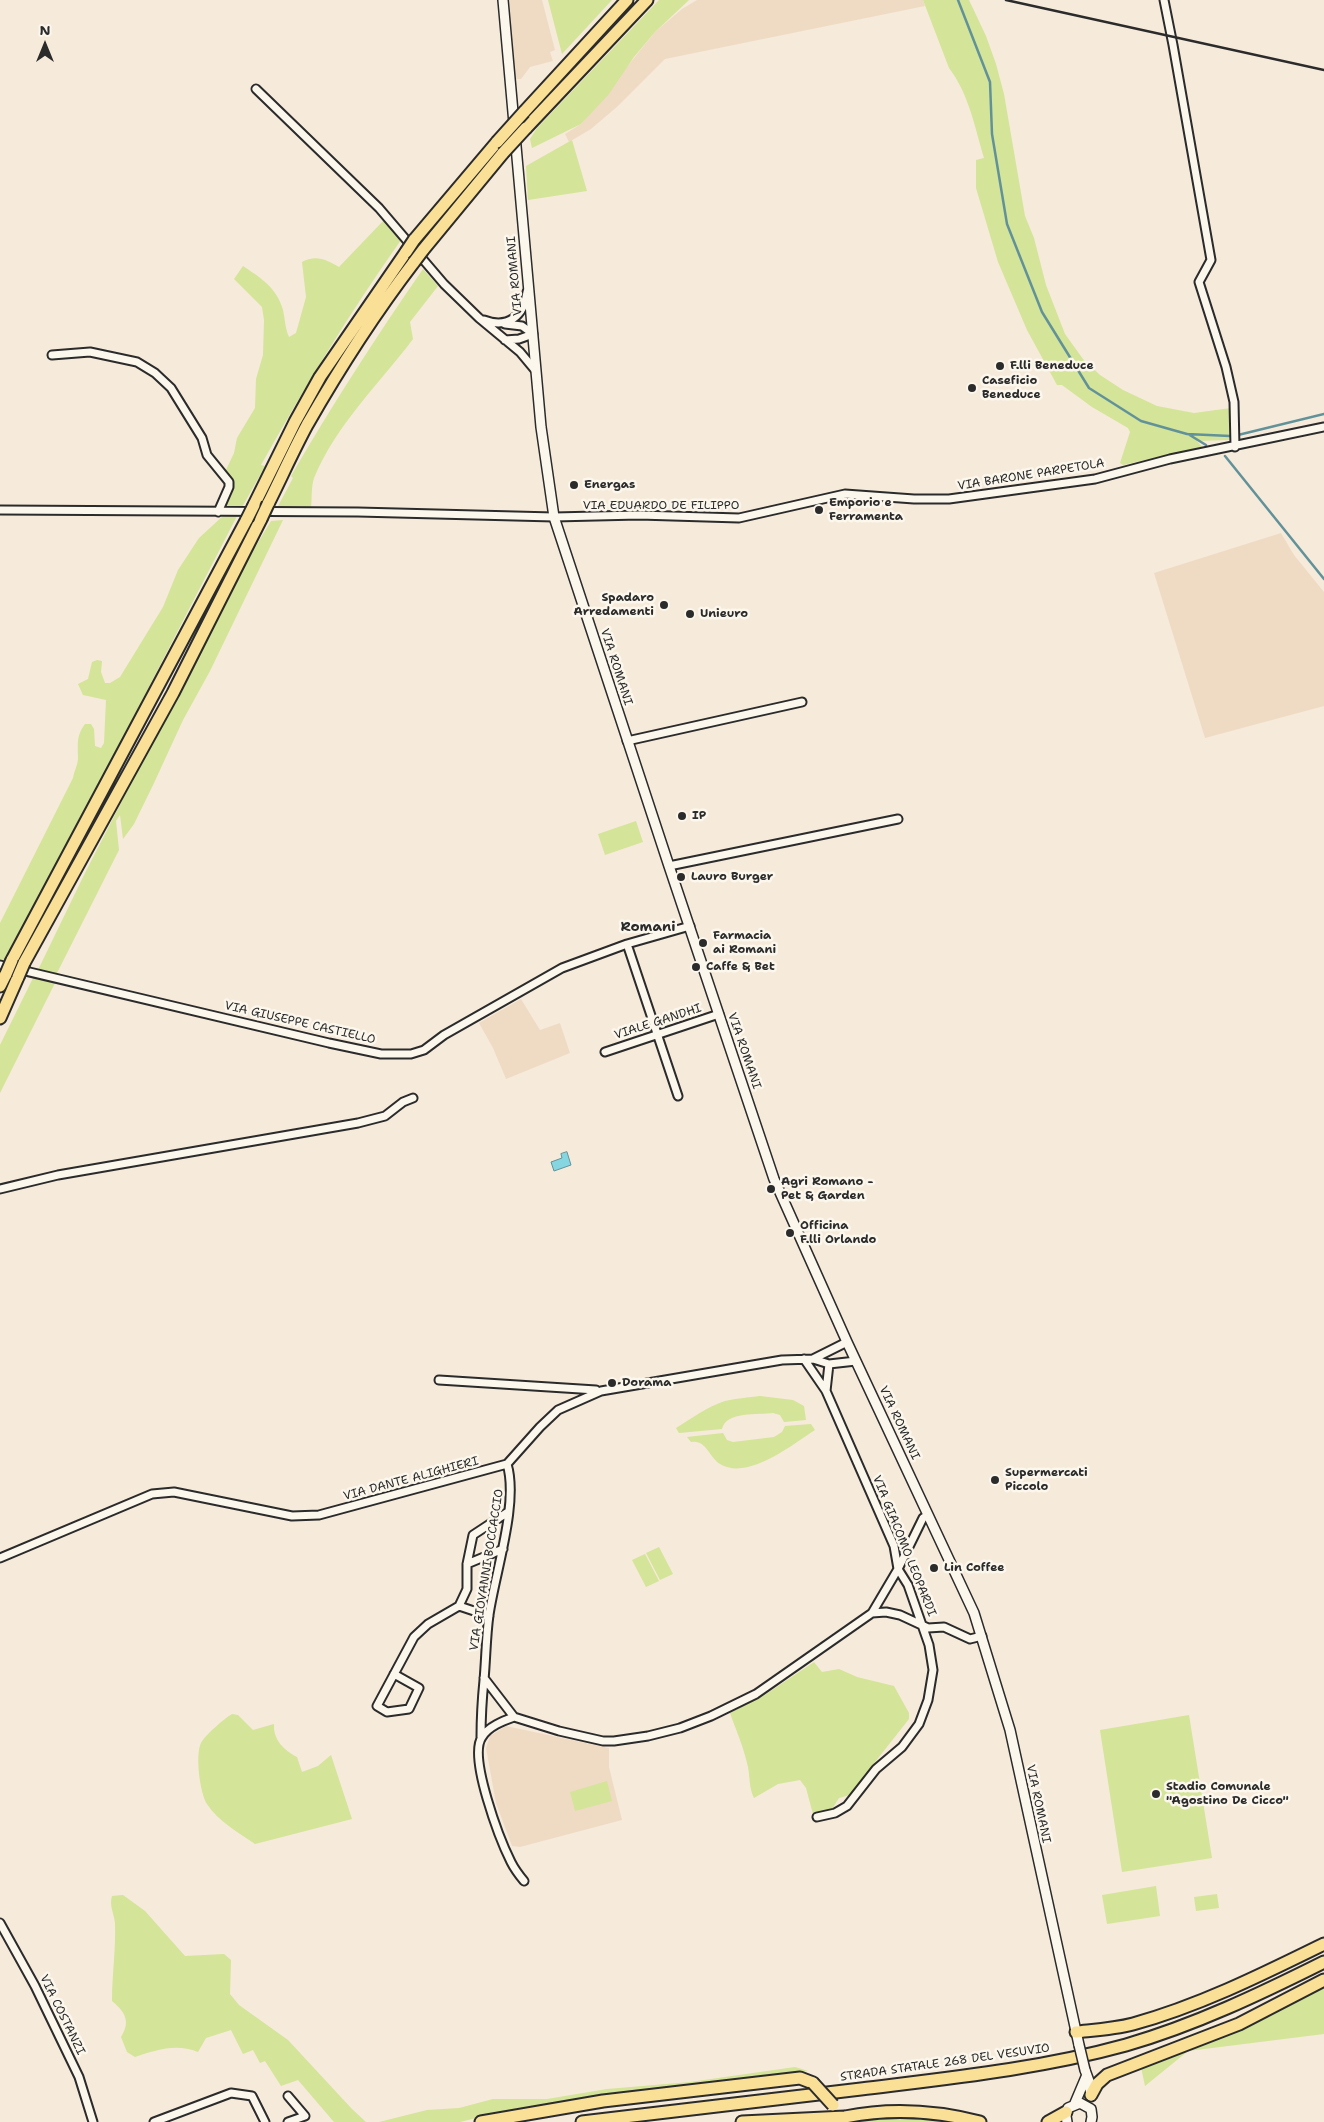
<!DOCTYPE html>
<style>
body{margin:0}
#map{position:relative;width:1324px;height:2122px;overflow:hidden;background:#f6eada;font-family:"Shantell Sans",sans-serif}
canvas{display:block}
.north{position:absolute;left:20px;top:20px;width:50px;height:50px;-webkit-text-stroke:4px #fbf7ec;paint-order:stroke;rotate:0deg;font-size:14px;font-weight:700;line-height:20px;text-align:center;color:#2b2b2b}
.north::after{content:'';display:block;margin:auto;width:18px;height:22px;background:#2b2b2b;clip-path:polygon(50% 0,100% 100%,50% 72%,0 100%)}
</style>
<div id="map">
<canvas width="1324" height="2122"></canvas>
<div class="north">N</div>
</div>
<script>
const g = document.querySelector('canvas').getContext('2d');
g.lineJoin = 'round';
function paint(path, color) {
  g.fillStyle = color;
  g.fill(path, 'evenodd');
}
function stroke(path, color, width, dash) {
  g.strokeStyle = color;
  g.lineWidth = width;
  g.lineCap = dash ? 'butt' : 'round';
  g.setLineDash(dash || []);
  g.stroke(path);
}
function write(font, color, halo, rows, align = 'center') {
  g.font = font + ' "Shantell Sans",sans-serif';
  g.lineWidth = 5;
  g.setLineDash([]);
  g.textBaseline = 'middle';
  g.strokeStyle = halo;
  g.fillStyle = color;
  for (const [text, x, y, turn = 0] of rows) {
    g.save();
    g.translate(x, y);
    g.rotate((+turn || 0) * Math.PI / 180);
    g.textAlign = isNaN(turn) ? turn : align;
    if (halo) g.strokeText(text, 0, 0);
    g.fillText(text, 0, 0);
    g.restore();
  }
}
paint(new Path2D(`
 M509,0H542L555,50L550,52L553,61L530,67L521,79H515Z
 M697,0H923L925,6L665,59L618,106L591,129L569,142L565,134L581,124L655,32L682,9Z
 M1281,533L1294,555L1324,592V706L1205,738L1154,573Z
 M521,999L540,1030L560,1023L570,1053L506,1079L493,1048L479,1023Z
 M506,1726L609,1748V1767L622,1820L520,1847L512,1846L496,1803L486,1748L490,1736Z`), '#efdbc4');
paint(new Path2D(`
 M548,0H612L562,54Z
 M659,0H689L655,32L634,57L609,94L581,124L532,148L530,139L537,128Z
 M923,0H969L986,36L996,64L1004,94L1025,216L1034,238L1046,285L1065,334L1083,359L1100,375L1123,390L1157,406L1194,413L1231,408L1229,440L1197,441L1202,447L1123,465L1120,463L1130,432L1128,428L1092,407L1062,385H1057L1027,330L998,262L976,188V160L984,158C975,128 969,94 949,68Z
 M572,140L587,191L528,200L526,166Z
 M384,220L401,240C350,312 304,388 261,465L265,466L241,509H222L232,483L225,472L234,453L237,438L255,408L256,379L263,355L264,320L262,307L234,279L243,266C261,278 277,288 283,310C285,319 285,328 289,337L296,333L306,297L302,262C316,254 327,260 339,267Z
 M423,269L438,286L410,322L413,339C379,384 336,425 314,478C311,487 312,499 311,509L277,508L293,478L291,476C332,405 376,337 423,269Z
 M224,515L237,516L6,964L0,962V923L73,778C74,771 78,765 78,758C78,744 76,736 85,724H91L94,729L95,746L101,748L104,743L106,700L83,695L78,684L88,679L92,662L97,660L102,661L101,672L105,683H110L120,677L163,607L178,570L199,538Z
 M283,520L210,671L183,720L154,783L134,824L123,839L120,815L116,821L119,850L56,975L38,970L84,875L234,582L271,521Z
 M636,821L643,842L605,855L598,834Z
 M34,976L56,981L0,1093V1045Z
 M760,1396L793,1400L804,1406L806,1420L784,1422L780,1415L773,1413C758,1415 726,1411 722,1429L679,1433L676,1428C692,1418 707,1407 725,1401C734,1399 750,1397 760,1396Z
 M811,1424L815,1430C793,1444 748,1481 720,1464C709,1457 706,1439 691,1442L687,1437L723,1433L727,1440L733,1442L774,1437L782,1432L785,1426Z
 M659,1547L673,1574L660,1580L646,1553Z
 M645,1554L659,1581L646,1587L632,1560Z
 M814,1662L822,1672L839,1669L857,1677L894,1686L909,1713V1719L875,1762L853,1794L839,1798L832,1809L813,1814L806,1788L800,1780L778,1784L754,1798C749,1788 750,1777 748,1767C744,1748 736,1730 730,1713L763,1696Z
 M232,1714L238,1715L253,1730L274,1724C273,1740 284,1750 297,1757L302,1772L318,1766L331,1755L352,1819L255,1844C239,1833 218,1821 207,1804C200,1793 195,1755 201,1743C204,1736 225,1718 232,1714Z
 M1189,1715L1212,1858L1122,1872L1100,1730Z
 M607,1781L612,1801L575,1811L570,1792Z
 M1156,1886L1160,1916L1107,1924L1102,1895Z
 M1217,1894L1219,1908L1196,1911L1194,1897Z
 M123,1895L145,1911L185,1956L224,1954L231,1960L230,1994L239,2005L288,2040L352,2109L366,2122H334L298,2080L281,2086L265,2061L260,2063L253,2050L243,2054L231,2030L206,2038L198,2052C176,2043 156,2050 135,2057L127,2052L121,2037C131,2021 125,2012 112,2001C112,1975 116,1949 115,1923C114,1913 109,1906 112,1896Z
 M1324,1984V2034L1188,2051L1145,2086L1141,2067L1235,2031Z
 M795,2067L808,2071L552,2105L488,2115L460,2122H379L427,2110L459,2108L493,2099H547L607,2089L690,2082Z
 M905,2118L953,2122H780Z`), '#d4e498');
const water = new Path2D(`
 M567,1152L571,1165L554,1171L551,1162L562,1158L561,1154Z`);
paint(water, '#86d6e2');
stroke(water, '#629299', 1);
stroke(new Path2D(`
 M958,0L990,82L992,134L1007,224L1042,312L1089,388L1141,421L1187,434L1230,436
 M1188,434L1206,445
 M1238,435L1324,414
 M1225,456L1324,579`), '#629299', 2.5);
const minor = new Path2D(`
 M1164,0L1173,45L1211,260L1199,282L1226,367L1234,402L1235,447
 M256,89L379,208L444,284L479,318L520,352L535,370
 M484,320C508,329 524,316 527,292
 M505,340L519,339L533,334L522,326L505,324
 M52,355L90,352L137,362L155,373L171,388L202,438L207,455L229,482V487L218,512
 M0,510L358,512L554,517L639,515L739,518L845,494L914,499H949L1095,479L1170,459L1324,427
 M627,741L802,702
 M669,866L898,819
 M627,944L678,1096
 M0,965L329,1043L381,1054H411L424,1050L444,1035L562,968L627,944L690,926
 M605,1052L719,1014
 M0,1189L58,1175L358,1123L385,1116L403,1102L413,1098
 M804,1359L826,1391L894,1546L898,1569L908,1585L929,1645L933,1670L928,1700L919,1724L902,1747L876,1769L847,1806L835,1813L817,1817
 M813,1359L847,1342
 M439,1380L596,1390
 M826,1391L829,1364
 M0,1558L152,1494L174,1492L292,1516L319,1515L507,1464L540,1427L558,1410L601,1391L782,1360L813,1359L829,1364L856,1361
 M467,1564L503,1549
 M459,1606L489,1616
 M872,1613L886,1612L900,1615L928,1628L944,1627L970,1639L982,1636
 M394,1674L419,1688L409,1709L387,1712L377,1706L414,1637L428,1624L459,1606L467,1589V1564L473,1535L508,1512
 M484,1678L514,1717L559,1731L603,1741H614L648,1736L680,1728L711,1716L756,1694L872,1613L898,1569L923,1518L928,1515
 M514,1717C503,1721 489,1726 482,1737C468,1757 500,1840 511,1862C514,1868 519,1875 524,1881
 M481,1737C481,1718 482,1700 484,1680C486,1658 486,1637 489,1615C495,1573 519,1503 507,1464
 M0,1923L35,1986L79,2077L93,2122
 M288,2096L305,2116L288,2122
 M154,2122L231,2093L252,2096L265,2122`);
const tertiary = new Path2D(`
 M503,0L541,427L554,517L669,866L774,1179L847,1342L974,1613L1010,1730L1079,2045
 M1085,2070L1089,2081L1091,2096
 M1075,2103L1086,2077
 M1067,2122L1066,2116L1068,2108L1080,2103L1091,2109L1092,2117L1091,2122`);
const trunk = new Path2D(`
 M524,112L627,0
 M526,128L647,0
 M414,240L497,142
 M423,250L503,153
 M268,504C281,478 293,451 307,425C339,369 375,313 414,262
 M254,505L295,422L320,377L406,252
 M12,960L247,519
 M24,963L173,693L261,519
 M0,986L6,974
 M0,1018L18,977
 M1076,2032C1095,2030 1114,2029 1133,2024C1199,2006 1263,1974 1324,1944
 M1091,2095L1097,2084L1107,2075L1239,2024L1324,1980
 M481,2122L603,2101L800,2078L813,2083
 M582,2122C675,2111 768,2100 861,2089C950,2078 1039,2069 1126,2045C1195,2025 1260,1994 1324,1962
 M742,2122L845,2117C889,2108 937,2111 980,2122
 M1048,2122L1066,2112`);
stroke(minor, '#2b2b2b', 11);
stroke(tertiary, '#2b2b2b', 12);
stroke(trunk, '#2b2b2b', 15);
stroke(minor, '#fbf7ec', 7);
stroke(tertiary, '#fbf7ec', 9);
stroke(trunk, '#fadf96', 11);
stroke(new Path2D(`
 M1006,0L1324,70`), '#2b2b2b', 2.5);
const tertiaryBridge = new Path2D(`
 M1079,2045L1085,2070`);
const trunkBridge = new Path2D(`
 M497,142L524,112
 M503,153L526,128
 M406,252L414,240
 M414,262L423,250
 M247,519L254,505
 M261,519L268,504
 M6,974L12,960
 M18,977L24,963
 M813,2083L833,2105`);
stroke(tertiaryBridge, '#2b2b2b', 12, []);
stroke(trunkBridge, '#2b2b2b', 15, []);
stroke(tertiaryBridge, '#fbf7ec', 9);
stroke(trunkBridge, '#fadf96', 11);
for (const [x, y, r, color] of [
 [1000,366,5,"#2b2b2b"],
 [972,388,5,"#2b2b2b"],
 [574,485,5,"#2b2b2b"],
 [819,510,5,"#2b2b2b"],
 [664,605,5,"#2b2b2b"],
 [690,614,5,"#2b2b2b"],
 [682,816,5,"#2b2b2b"],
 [681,877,5,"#2b2b2b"],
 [703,943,5,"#2b2b2b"],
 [696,967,5,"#2b2b2b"],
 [771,1189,5,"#2b2b2b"],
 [790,1233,5,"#2b2b2b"],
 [612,1383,5,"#2b2b2b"],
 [995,1480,5,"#2b2b2b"],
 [934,1568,5,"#2b2b2b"],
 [1156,1794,5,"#2b2b2b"]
]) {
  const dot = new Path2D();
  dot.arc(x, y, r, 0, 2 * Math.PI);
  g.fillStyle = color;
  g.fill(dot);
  stroke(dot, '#fbf7ec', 2);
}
write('12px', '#2b2b2b', '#fbf7ec', [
 ["VIA ROMANI",515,276,-95],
 ["VIA BARONE PARPETOLA",1031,475,-9],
 ["VIA EDUARDO DE FILIPPO",661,506],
 ["VIA ROMANI",616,667,72],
 ["VIALE GANDHI",658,1022,-18],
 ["VIA GIUSEPPE CASTIELLO",300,1023,13],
 ["VIA ROMANI",744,1051,71],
 ["VIA ROMANI",899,1423,65],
 ["VIA DANTE ALIGHIERI",411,1479,-15],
 ["VIA GIACOMO LEOPARDI",904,1546,68],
 ["VIA GIOVANNI BOCCACCIO",487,1570,-81],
 ["VIA ROMANI",1038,1804,78],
 ["VIA COSTANZI",62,2015,64],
 ["STRADA STATALE 268 DEL VESUVIO",945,2063,-8]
]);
write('bold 12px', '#2b2b2b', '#fbf7ec', [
 ["F.lli Beneduce",1010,366],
 ["Caseficio",982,381],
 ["Beneduce",982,395],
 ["Energas",584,485],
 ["Emporio e",829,503],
 ["Ferramenta",829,517],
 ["Spadaro",654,598,"right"],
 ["Arredamenti",654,612,"right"],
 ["Unieuro",700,614],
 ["IP",692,816],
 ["Lauro Burger",691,877],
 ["Farmacia",713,936],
 ["ai Romani",713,950],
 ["Caffe & Bet",706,967],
 ["Agri Romano -",781,1182],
 ["Pet & Garden",781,1196],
 ["Officina",800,1226],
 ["F.lli Orlando",800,1240],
 ["Dorama",622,1383],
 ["Supermercati",1005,1473],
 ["Piccolo",1005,1487],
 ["Lin Coffee",944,1568],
 ["Stadio Comunale",1166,1787],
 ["\"Agostino De Cicco\"",1166,1801]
], 'left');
write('bold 14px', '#2b2b2b', '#fbf7ec', [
 ["Romani",648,927]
]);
</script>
